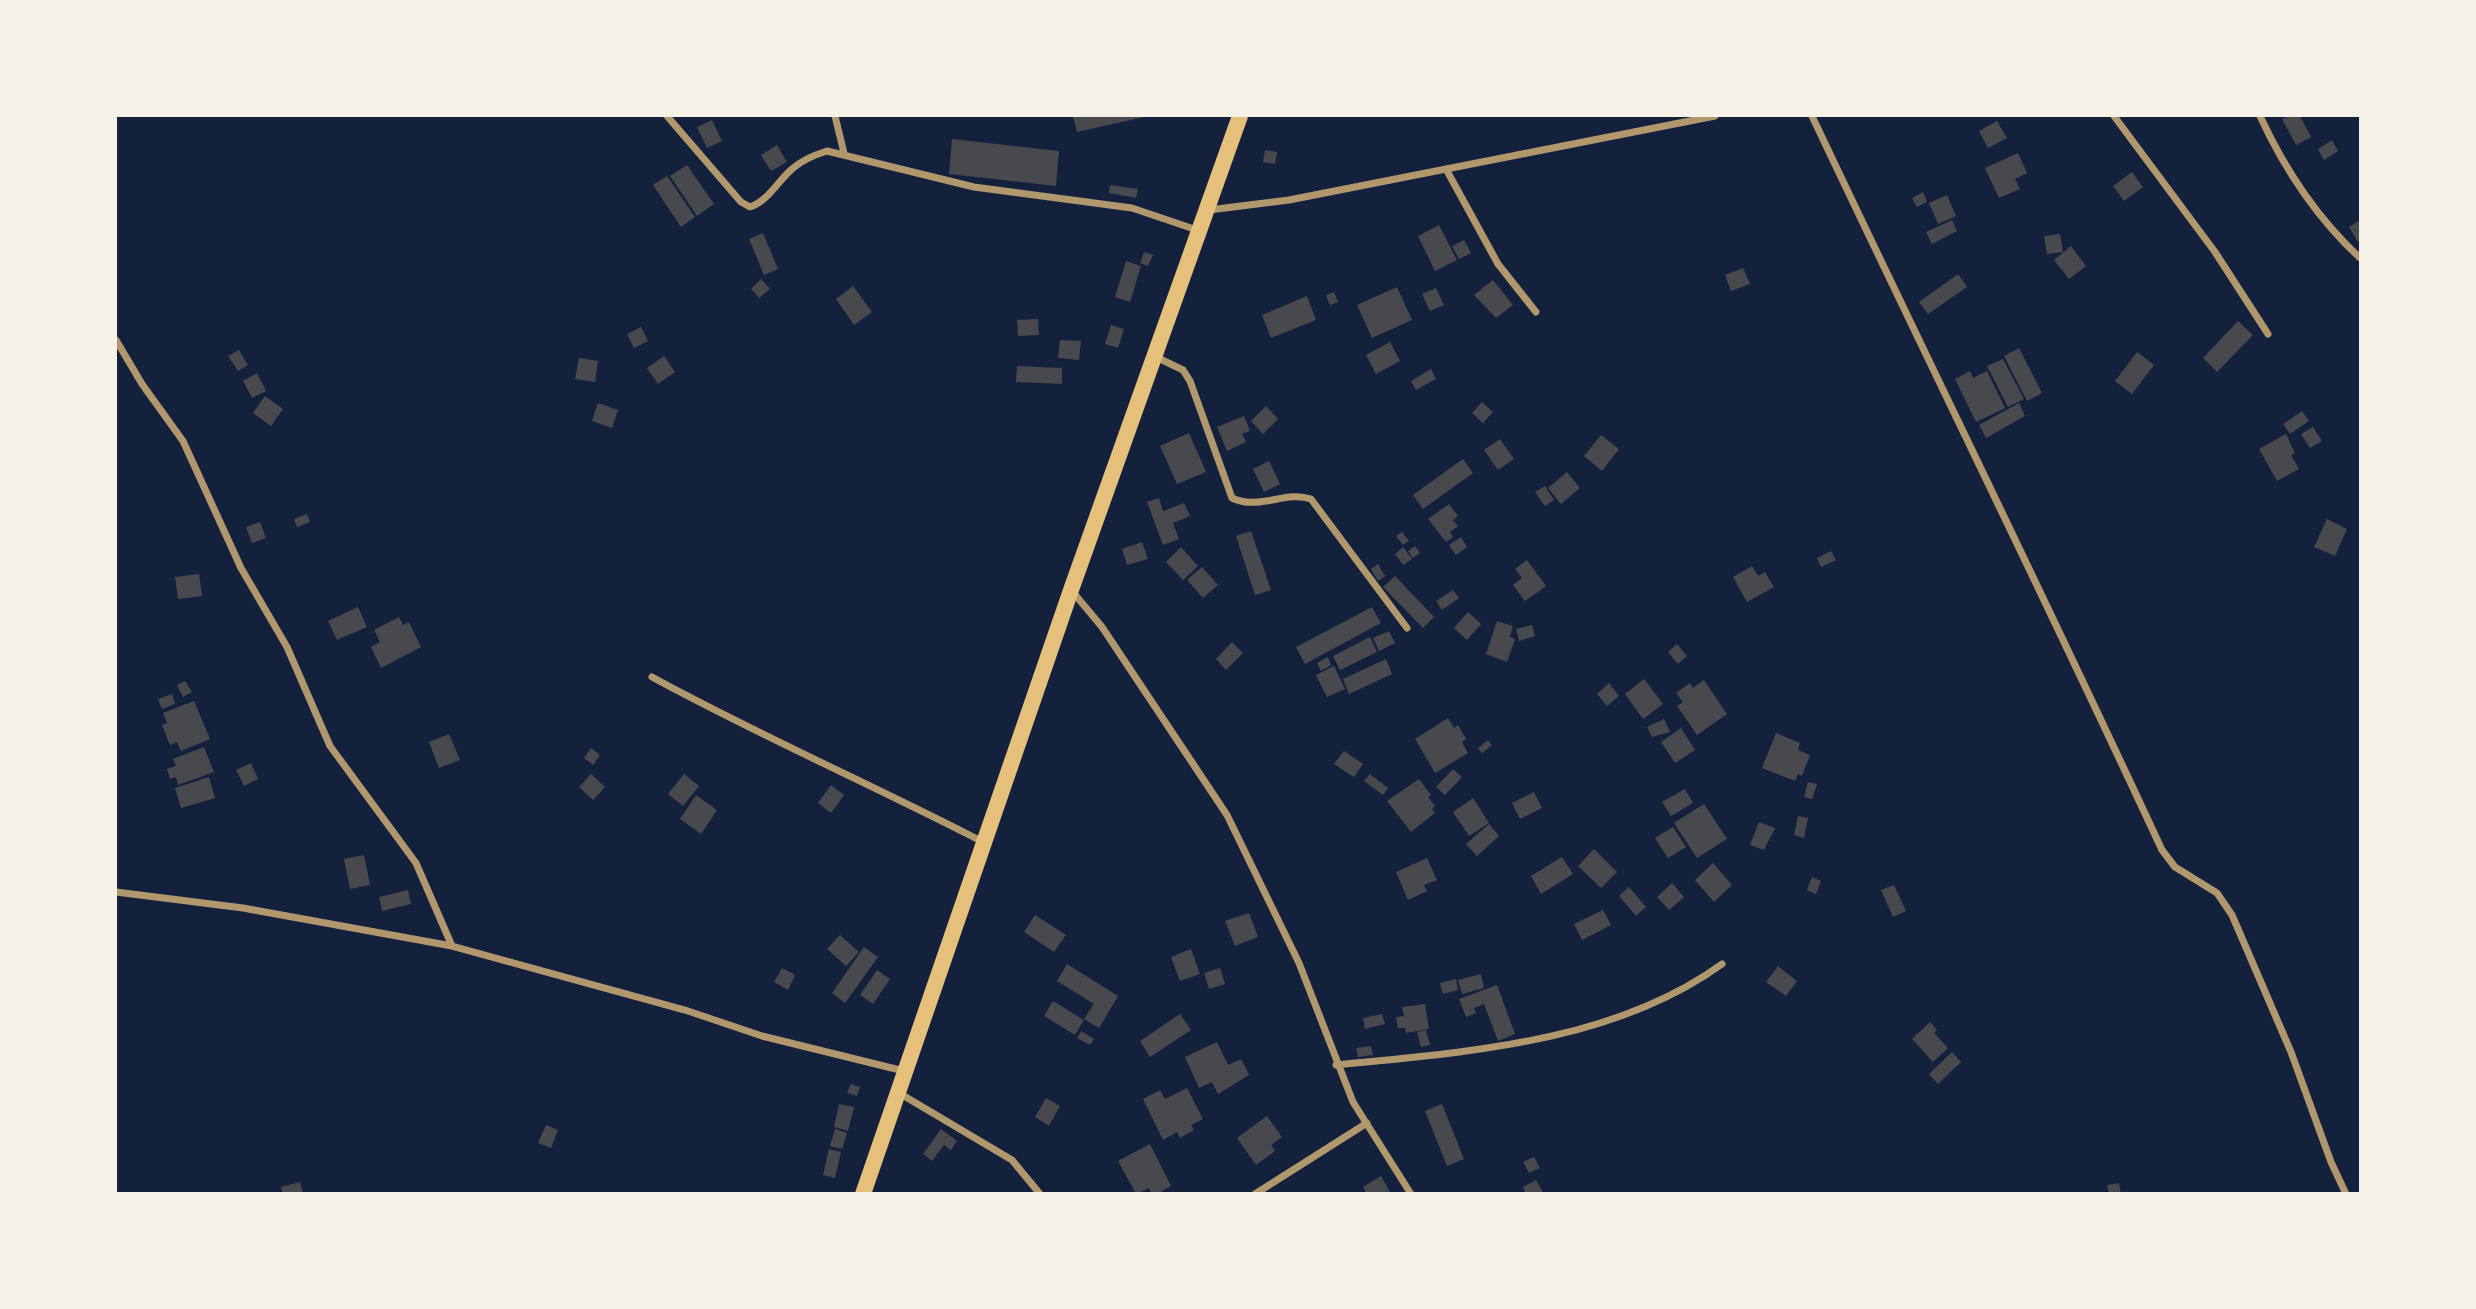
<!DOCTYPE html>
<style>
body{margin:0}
#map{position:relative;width:2476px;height:1309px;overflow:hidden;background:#14213d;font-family:"IBM Plex Sans",sans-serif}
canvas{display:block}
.frame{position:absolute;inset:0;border:117px solid #f6f1e7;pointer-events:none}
</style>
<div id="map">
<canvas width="2476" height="1309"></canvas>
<div class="frame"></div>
</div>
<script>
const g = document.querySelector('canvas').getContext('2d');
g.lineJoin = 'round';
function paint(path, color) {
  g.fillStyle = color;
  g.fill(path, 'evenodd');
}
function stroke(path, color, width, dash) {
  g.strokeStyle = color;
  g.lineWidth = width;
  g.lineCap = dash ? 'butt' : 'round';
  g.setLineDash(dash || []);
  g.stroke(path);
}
paint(new Path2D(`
 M1073,116H1144V117L1077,132Z
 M2289,116H2300L2311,137L2296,145L2282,119Z
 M712,120L722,141L707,148L697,127Z
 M1997,121L2007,138L1988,148L1979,131Z
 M952,139L1059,151L1056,186L949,174Z
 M2332,140L2338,151L2324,160L2318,149Z
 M777,145L787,162L771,171L761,155Z
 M1265,150L1277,152L1275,164L1263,162Z
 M2018,153L2027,173L2015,179L2020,189L1999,198L1985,168Z
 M687,165L714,204L697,216L670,176Z
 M2132,172L2143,187L2124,201L2113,186Z
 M667,176L695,217L681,227L653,185Z
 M1110,185L1138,189L1136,198L1109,193Z
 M1923,192L1927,202L1917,207L1912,198Z
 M1947,195L1956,216L1938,224L1929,203Z
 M1952,220L1957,231L1932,244L1926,232Z
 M2360,220V241L2358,242L2349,227Z
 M1439,225L1457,260L1435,271L1418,236Z
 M763,233L778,269L764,275L749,239Z
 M2060,234L2063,252L2047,254L2044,236Z
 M1464,240L1471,253L1459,259L1452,246Z
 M2071,246L2086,266L2069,279L2054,260Z
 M1144,252L1153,255L1148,266L1140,263Z
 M1126,261L1141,266L1130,302L1115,297Z
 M1743,268L1750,284L1731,291L1725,275Z
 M1958,274L1967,287L1928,314L1919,302Z
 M761,279L770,289L759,298L751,289Z
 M1493,280L1513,305L1496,318L1474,295Z
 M853,286L872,312L854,325L836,299Z
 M1397,287L1412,320L1372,338L1357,305Z
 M1436,288L1444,305L1430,311L1422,294Z
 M1334,292L1338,302L1330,305L1326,295Z
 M1307,296L1316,320L1271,338L1262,315Z
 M1038,319L1039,335L1018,336L1017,320Z
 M2238,321L2253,335L2217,372L2203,358Z
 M1111,325L1124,329L1118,348L1105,344Z
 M641,327L648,341L634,348L627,334Z
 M1060,340L1081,341L1079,360L1058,358Z
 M1390,342L1400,361L1376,374L1366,355Z
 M2019,348L2042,393L2027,401L2004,356Z
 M239,350L248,365L238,371L228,356Z
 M2137,352L2154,365L2132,394L2115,381Z
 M664,356L675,372L658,384L647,368Z
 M579,358L598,361L595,382L575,379Z
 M2003,359L2024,399L2008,407L1987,366Z
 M1017,366L1062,368V384L1016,382Z
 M1431,369L1436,379L1416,390L1411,381Z
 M1970,371L1973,378L1987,371L2005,408L1976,422L1955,379Z
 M257,373L266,391L252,398L243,381Z
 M265,396L283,409L271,426L253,413Z
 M1482,402L1493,412L1483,423L1472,413Z
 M598,403L618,410L612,428L592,421Z
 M2019,403L2025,416L1986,438L1979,425Z
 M1266,406L1278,419L1263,434L1251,421Z
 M2302,411L2309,421L2290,434L2283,424Z
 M1244,416L1250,431L1242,434L1246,442L1227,451L1217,427Z
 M2313,427L2322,441L2310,448L2301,434Z
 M1189,433L1206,472L1177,484L1160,446Z
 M2286,434L2295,453L2291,455L2299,469L2277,481L2259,449Z
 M1601,435L1619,449L1602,471L1584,456Z
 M1500,439L1514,459L1498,470L1484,450Z
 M1463,459L1473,473L1423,509L1413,495Z
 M1269,461L1280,484L1264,492L1253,469Z
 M1567,472L1580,488L1561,504L1548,488Z
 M1545,486L1554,500L1545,506L1535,492Z
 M1159,498L1163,511L1184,503L1190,516L1173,523L1179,539L1163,545L1147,502Z
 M1449,504L1458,516L1453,520L1458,526L1450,532L1453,537L1446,542L1428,519Z
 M307,514L310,522L297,527L294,519Z
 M2327,519L2347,529L2335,556L2314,547Z
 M260,522L266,538L252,543L246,527Z
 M1251,531L1271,590L1255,595L1236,536Z
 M1402,532L1409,541L1403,545L1396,536Z
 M1461,537L1467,547L1456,555L1449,545Z
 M1142,542L1148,559L1127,565L1122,549Z
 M1415,546L1420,553L1413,558L1408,551Z
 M1181,547L1198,566L1183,580L1166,562Z
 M1403,547L1412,559L1403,565L1395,554Z
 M1831,551L1836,560L1821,567L1817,558Z
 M1527,560L1546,586L1525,601L1513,585L1522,578L1515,569Z
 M1378,564L1385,576L1378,581L1371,569Z
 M1752,566L1758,576L1765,572L1774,587L1747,602L1733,577Z
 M1202,567L1218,585L1203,598L1187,580Z
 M199,574L202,596L178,599L175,577Z
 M1395,576L1434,617L1423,628L1383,587Z
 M1453,590L1459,598L1442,610L1436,601Z
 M358,607L367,627L337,640L328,621Z
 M1372,607L1381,623L1305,664L1296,647Z
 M1468,612L1481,624L1467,640L1454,628Z
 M399,617L403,625L409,622L421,647L381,668L371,647L380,642L374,630Z
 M1497,621L1513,626L1510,637L1515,639L1507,662L1486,654Z
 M1532,625L1535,636L1519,641L1516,629Z
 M1389,631L1395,643L1379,651L1373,638Z
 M1370,637L1377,652L1340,670L1333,656Z
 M1232,642L1243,653L1226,670L1216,659Z
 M1677,644L1687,656L1678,664L1668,652Z
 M1328,657L1331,665L1321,671L1317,663Z
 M1386,659L1392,674L1349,694L1343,679Z
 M1334,666L1345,689L1327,697L1316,675Z
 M1644,679L1663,704L1643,719L1625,694Z
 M1704,680L1727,714L1697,735L1677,706L1683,702L1676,693L1690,683L1693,688Z
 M185,681L192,692L183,697L177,685Z
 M1609,683L1619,696L1607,706L1597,694Z
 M172,694L175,704L162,709L158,699Z
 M194,701L210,739L181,751L177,742L170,745L162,725L167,723L163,713Z
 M1448,718L1454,728L1458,725L1466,739L1462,742L1468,753L1435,773L1415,739Z
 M1664,719L1670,732L1652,737L1647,727Z
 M1681,728L1695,750L1675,763L1661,742Z
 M1776,733L1800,743L1798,750L1810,755L1802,776L1798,774L1795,781L1762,768Z
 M449,734L460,760L439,768L429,742Z
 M1488,740L1492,745L1482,753L1478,748Z
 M204,747L214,772L178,785L176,777L170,779L167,769L176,766L173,759Z
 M591,748L600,755L593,765L584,758Z
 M1344,751L1363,764L1354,777L1334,764Z
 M251,763L258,779L244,786L236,770Z
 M1453,769L1462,777L1445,795L1436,787Z
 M591,774L605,787L593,800L579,787Z
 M684,774L699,786L683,806L668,794Z
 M1370,774L1388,788L1383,795L1364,781Z
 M209,777L215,798L181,808L175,788Z
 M1419,779L1431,795L1428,797L1435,806L1432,809L1435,813L1411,832L1387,801Z
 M1808,782L1817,784L1812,799L1804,797Z
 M831,785L844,795L831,813L818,803Z
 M1685,789L1693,803L1671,816L1662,802Z
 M1534,792L1542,808L1520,819L1512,803Z
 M696,795L717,810L701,834L680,819Z
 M1473,798L1489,823L1469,836L1453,812Z
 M1704,804L1727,839L1697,858L1674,823Z
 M1798,816L1808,818L1804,838L1794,835Z
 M1759,822L1775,828L1764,850L1750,845Z
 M1489,824L1499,836L1477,856L1466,844Z
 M1673,827L1686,847L1668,858L1655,838Z
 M1594,849L1617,872L1601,888L1578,866Z
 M364,855L370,885L350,889L344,859Z
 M1562,857L1573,874L1541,894L1531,876Z
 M1427,858L1437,880L1424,885L1427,891L1408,900L1396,872Z
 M1713,863L1732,885L1714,902L1695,880Z
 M1812,877L1821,881L1816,894L1807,890Z
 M1672,883L1684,897L1669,910L1657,897Z
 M1894,885L1906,911L1893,917L1881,890Z
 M1629,887L1646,907L1636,916L1619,896Z
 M408,890L411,904L382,911L379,897Z
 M1603,910L1611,925L1582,940L1574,924Z
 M1249,913L1258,937L1235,946L1225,921Z
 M1035,915L1066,935L1054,952L1024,932Z
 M840,935L859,952L846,966L827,949Z
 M864,947L878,957L845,1003L832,993Z
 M1191,949L1200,974L1180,981L1171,957Z
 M1067,964L1118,996L1099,1028L1084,1019L1094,1004L1057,981Z
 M1778,966L1797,981L1786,996L1766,982Z
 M782,968L795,975L788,990L774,982Z
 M1220,968L1225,984L1209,989L1204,973Z
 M877,970L890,979L873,1004L860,995Z
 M1481,974L1484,988L1462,994L1458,980Z
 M1456,979L1458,990L1443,994L1440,983Z
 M1497,985L1515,1034L1498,1041L1484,1004L1474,1008L1476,1013L1466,1017L1459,999Z
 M1053,1001L1084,1020L1075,1035L1044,1016Z
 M1425,1004L1429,1029L1406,1033L1405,1028H1398L1396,1017L1404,1016L1402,1007Z
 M1180,1014L1191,1030L1150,1057L1140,1041Z
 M1382,1014L1385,1024L1365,1029L1363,1018Z
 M1930,1022L1937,1030L1934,1033L1948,1048L1933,1062L1912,1039Z
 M1426,1030L1430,1045L1421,1047L1417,1032Z
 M1081,1031L1094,1039L1090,1045L1077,1038Z
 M1217,1042L1228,1065L1241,1059L1249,1075L1218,1094L1212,1082L1199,1088L1185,1057Z
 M1371,1046L1373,1055L1358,1057L1356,1048Z
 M1952,1052L1961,1062L1938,1084L1929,1074Z
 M851,1084L860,1087L857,1096L847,1093Z
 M1187,1088L1203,1119L1191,1125L1194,1130L1180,1138L1177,1132L1163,1140L1143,1099L1160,1090L1165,1099Z
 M1046,1098L1060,1106L1049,1126L1035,1117Z
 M839,1104L854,1107L848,1131L834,1127Z
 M1442,1104L1464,1159L1447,1166L1425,1111Z
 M1267,1116L1282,1137L1271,1145L1275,1151L1256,1165L1237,1138Z
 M546,1125L558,1130L551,1148L538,1143Z
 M835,1129L847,1133L842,1149L830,1146Z
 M941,1129L957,1141L951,1150L944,1145L932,1161L923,1154Z
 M1150,1144L1171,1186L1157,1194H1152L1149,1188L1136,1194L1118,1161Z
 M829,1149L841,1152L835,1178L823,1175Z
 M1534,1157L1540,1168L1529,1173L1523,1162Z
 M1381,1176L1391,1194H1367L1363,1187Z
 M1536,1180L1544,1194H1526L1523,1187Z
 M300,1182L303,1194H283L281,1187Z
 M2119,1183L2121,1194H2109L2107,1185Z`), '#48494c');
stroke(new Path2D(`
 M667,116L741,202L750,207C767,202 778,181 792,169C802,160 814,155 827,151L974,187L1132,208L1200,231
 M835,116L844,153
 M1812,116C1928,361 2048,604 2162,850L2175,867L2217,893L2232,915L2291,1052L2331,1162L2346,1194
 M2114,116L2215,252L2268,334
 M2260,116C2284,168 2318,219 2360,258
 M1446,169L1498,264L1536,312
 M1209,210L1289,200L1715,116
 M116,340L142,384L183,441L241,568L287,647L330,746L416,863L452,946
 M1156,357L1183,370L1190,381L1232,498C1259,511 1286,490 1311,499L1407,628
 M1072,591L1102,627L1227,815L1299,963L1353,1102L1411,1194
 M652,677C760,736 873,785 983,842
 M116,892L243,908L452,946L685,1010L762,1036L904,1071
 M1336,1065C1466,1052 1613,1043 1722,964
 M899,1093L1012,1160L1040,1194
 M1255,1194L1367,1123`), '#b1986c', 7);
stroke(new Path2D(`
 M863,1194L1071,590L1240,116`), '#e5c07b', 16);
</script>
